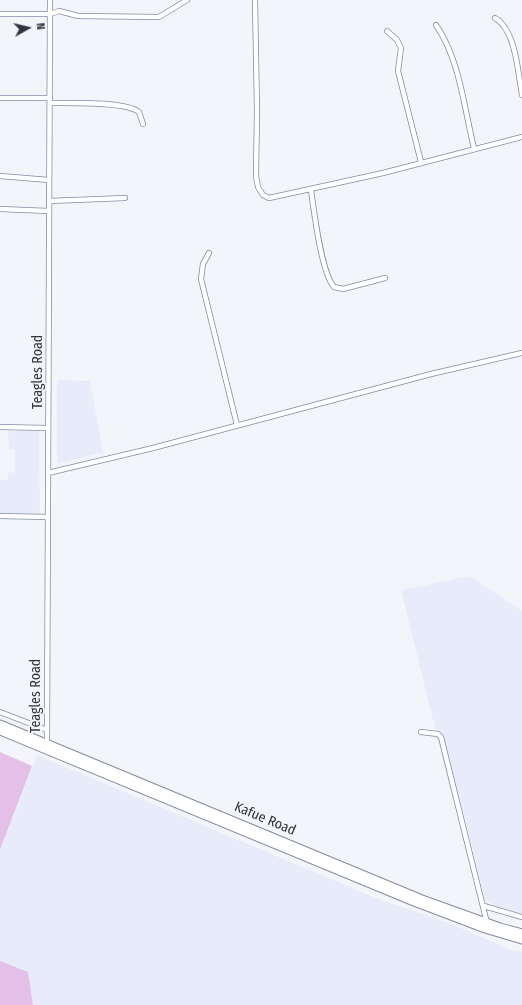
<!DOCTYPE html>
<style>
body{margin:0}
#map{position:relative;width:522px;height:1005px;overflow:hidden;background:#f4f5fb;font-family:"Fira Sans Condensed",sans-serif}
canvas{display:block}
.north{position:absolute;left:8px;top:8px;width:40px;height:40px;-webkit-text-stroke:3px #f4f5fb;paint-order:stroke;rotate:82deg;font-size:11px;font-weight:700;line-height:16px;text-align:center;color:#31343f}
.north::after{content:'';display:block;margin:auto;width:14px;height:18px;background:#31343f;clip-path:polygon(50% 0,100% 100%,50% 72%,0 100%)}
</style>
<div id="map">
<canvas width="522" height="1005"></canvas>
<div class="north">N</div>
</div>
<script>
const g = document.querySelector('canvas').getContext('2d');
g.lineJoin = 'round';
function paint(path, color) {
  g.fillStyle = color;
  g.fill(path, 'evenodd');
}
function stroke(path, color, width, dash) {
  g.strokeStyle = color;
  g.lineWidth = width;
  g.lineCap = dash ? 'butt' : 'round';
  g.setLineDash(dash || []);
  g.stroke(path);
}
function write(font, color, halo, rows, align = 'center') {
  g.font = font + ' "Fira Sans Condensed",sans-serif';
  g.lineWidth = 4;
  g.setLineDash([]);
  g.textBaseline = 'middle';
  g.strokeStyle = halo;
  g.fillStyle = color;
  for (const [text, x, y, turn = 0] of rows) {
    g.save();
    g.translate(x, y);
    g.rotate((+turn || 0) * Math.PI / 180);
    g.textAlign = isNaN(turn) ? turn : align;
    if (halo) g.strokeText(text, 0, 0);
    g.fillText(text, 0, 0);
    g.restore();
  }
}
paint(new Path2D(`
 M57,380L90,381L103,452L57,464Z
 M8,431H39L40,515L0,513V480H8V473L15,472V449H9Z
 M470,576L522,611V917L504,911L485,900L458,790L450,789L401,590Z
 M37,755L376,898L451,924L511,950L522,952V1005H33L28,972L0,961V851Z`), '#e8ecfa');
paint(new Path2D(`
 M0,752L32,766L0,850Z
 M0,961L28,972L33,1005H0Z`), '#e4bfe8');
const street = new Path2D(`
 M255,0L257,110L256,176L258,187L263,195L269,198L383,173L522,137
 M0,14H50L59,11L78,16L159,17L187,0
 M495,18C516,30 518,73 522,95
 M436,25C460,60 464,108 474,148
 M387,31L397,40L401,48L398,71L421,162
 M0,98H50
 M50,103C68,103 126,101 139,112L143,124
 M0,176L49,180
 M311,190C314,211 321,272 334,287L343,289L385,278
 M49,201L125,198
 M0,209L49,211
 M209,253L203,264L201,279L237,425
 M0,427L48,428
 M48,473L153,448L431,374L522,353
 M0,516L48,517
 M0,712L47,730
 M421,732L438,734L441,737L487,923
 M47,743L50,0
 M484,906L522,917`);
const primary = new Path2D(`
 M0,724L422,899L500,927L522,933
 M0,731L414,902L485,929L522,940`);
stroke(street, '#848aa4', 6);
stroke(primary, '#848aa4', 9);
stroke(street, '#fff', 4.5);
stroke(primary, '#fff', 7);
write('14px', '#31343f', '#f4f5fb', [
 ["Teagles Road",38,372,-90],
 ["Teagles Road",36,696,-90],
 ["Kafue Road",265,819,23]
]);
</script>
